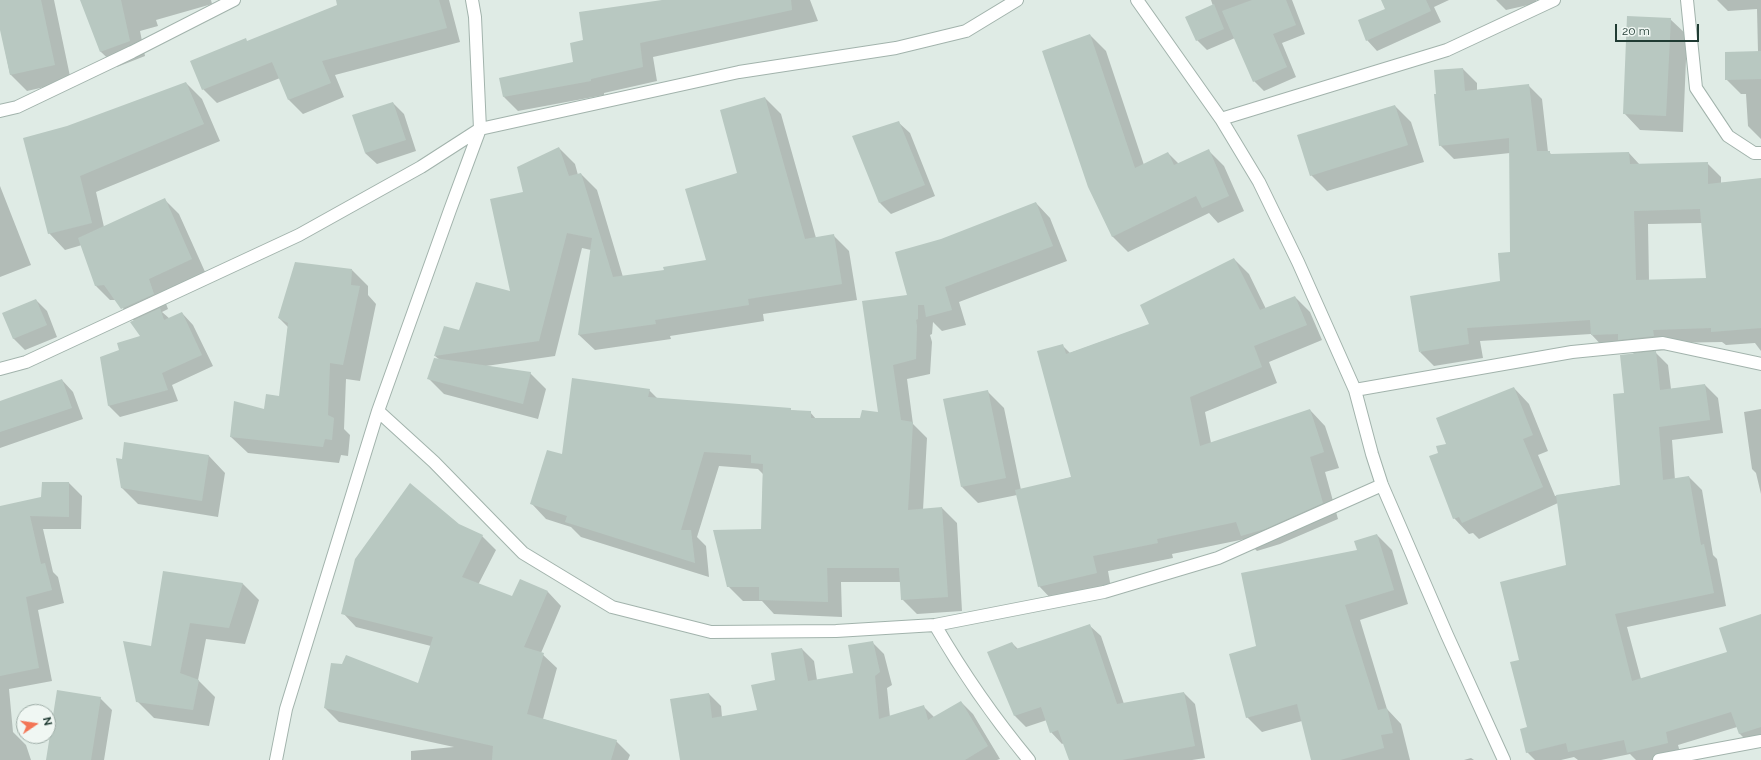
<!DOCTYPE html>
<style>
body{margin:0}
#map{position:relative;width:1761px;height:760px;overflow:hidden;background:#dfebe5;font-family:Raleway,sans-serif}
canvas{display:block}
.north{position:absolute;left:16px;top:704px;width:40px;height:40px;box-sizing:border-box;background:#f0f7f3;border:1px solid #9daca6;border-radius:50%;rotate:77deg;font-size:11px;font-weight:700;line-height:16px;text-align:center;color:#203b33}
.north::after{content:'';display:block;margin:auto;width:14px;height:18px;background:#f37555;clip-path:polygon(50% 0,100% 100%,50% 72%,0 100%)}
.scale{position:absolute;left:1615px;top:24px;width:84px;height:18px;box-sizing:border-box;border:2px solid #203b33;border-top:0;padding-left:5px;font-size:12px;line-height:14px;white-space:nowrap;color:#203b33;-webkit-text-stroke:3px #f0f7f3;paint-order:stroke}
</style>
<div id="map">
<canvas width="1761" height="760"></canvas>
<div class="north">N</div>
<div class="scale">20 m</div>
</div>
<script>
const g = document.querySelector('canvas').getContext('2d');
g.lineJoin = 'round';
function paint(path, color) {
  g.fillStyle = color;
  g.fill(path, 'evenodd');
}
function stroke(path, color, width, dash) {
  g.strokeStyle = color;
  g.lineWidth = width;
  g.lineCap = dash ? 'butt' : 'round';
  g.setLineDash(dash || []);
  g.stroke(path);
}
paint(new Path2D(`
 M0,0H54L71,81L27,91L10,74L0,26Z
 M81,0H211L212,4L156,20L158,26L140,31L145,56L117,67L101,52Z
 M337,0H449L460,42L335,75L344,97L303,114L289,100L280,78L217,103L203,89L338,5Z
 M669,0H810L818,21L653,57L657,81L604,93V95L518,111L504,97L500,79L574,63L584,41Z
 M1211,0H1292L1305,34L1282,43L1296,77L1264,91L1254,81L1235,38L1207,50L1197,40L1213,6Z
 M1382,0H1449L1434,7L1441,22L1377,51L1367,40L1387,10Z
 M1496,0H1536L1537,3L1506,10Z
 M1717,0H1761V139L1748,126L1746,94H1741L1726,79L1758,52L1757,9L1728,11Z
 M1670,19L1687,35L1683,132L1640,130L1624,113Z
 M1090,35L1106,51L1144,165L1168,153L1179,164L1209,151L1224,166L1244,211L1218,223L1209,213L1128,252L1112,236Z
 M1463,69L1477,83V90L1528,85L1542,99L1548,152L1553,155L1629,153L1640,165L1707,163L1721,177V183L1761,179V351L1755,343L1726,345L1722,342L1667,343V350L1654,351L1668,365L1671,389L1705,385L1718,398L1723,433L1672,440L1675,480L1689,477L1702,490L1713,555L1717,559L1726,606L1627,627L1641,679L1728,653L1761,615V744L1753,747L1740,734L1737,727L1678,745L1681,756L1663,760H1636L1630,754L1601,760H1578L1574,757L1561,760H1535L1527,752L1529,728L1521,661L1567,566L1558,503L1479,539L1473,533L1469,534L1454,518L1440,454L1447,444L1514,388L1529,404L1548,451L1538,455L1555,496L1621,485L1625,394L1634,354L1628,348L1605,349L1591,334L1480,341L1483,358L1434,366L1420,352L1501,282L1511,253L1510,153L1454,159L1440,145ZM1703,223L1707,279L1649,281L1648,224Z
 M186,83L202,99L220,141L96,192L104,227L165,200L179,214L206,274L162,293L168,309L162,312L170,319L182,313L193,325L213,366L172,385L178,401L120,417L109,406L121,350L142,336L134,321L116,300H110L96,286L82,245L65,250L49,233L68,127Z
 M765,98L781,114L816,238L833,235L849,251L857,300L763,314L764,321L670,336L671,339L595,350L579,335L591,250L582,248L555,356L486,366L530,373L546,389L538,419L444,394L428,378L440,360L435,356L459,331L511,292L524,193L559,148L575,164L578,175L581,174L597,190L623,277L665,271L707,261Z
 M393,103L404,114L416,151L377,164L365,153Z
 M1395,106L1411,122L1424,162L1327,191L1311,175Z
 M898,122L910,133L935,196L891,214L880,203Z
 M0,186L31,265L0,277Z
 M1036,203L1050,218L1067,261L959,302L966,325L942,331L933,322L932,334L930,335L932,342L930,374L907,379L913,424L927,438L923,510L942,508L957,523L962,611L917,614L902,599L901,582H841L842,617L774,614L762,601H743L728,586L762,530L763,474L758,469L719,466L697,537L706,546L709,577L581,537L571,527L546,519L532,504L562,455L649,390L658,399L810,412L816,419H861L879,413L908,296L941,240Z
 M1234,259L1249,274L1266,309L1295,297L1310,312L1322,340L1269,362L1277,383L1205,412L1211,443L1310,410L1325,426L1339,468L1325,472L1338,519L1280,544L1257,551L1245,539L1172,554L1173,558L1108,571L1111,588L1054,602L1039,586L1017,495L978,503L962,487L987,391L1004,408L1021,490L1072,477L1063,346L1070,353L1151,324Z
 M352,270L368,286V295L376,304L360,381L346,379L344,429L350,435L348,456L341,455L339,463L248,453L231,437L280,397L288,327L279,318Z
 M36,300L47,311L57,337L25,350L13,338Z
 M62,380L73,392L83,419L0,448V402Z
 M1761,409V494L1756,473L1752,469L1744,412Z
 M209,456L225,473L218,517L138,504L122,488L123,460Z
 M69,483L82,496L81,529H43L53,572L58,577L64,603L38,610L52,681L9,689L13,732L26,745L31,760H0V507L42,498Z
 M459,525L482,536L496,550L478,585L513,597L548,592L561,606L541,653L557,668L543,719L616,741L630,755L628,760H411V751L454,747L339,722L325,708L419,684L431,646L356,627L343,613Z
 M1377,535L1392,550L1408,604L1360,620L1387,709L1401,724L1410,760H1312L1302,721L1262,732L1247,717L1257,647L1358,550Z
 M164,572L243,584L259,600L245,644L206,639L198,680L215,697L209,726L154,718L137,701L152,647Z
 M1089,625L1101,636L1124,704L1184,693L1195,704L1205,758L1192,760H1070L1064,743L1062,744L1051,732L1047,720L1026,727L1015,716L1012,643L1018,649Z
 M872,642L884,654L892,685L887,688L890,717L924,707L935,718L961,702L973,714L1000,759L997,760H681L709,694L721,706L722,717L758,711L776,681L802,649L814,661L817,680L854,674Z
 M100,698L112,710L104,760H47Z
 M1471,758L1474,760H1464Z`), '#0003');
paint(new Path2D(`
 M0,0H41L55,65L10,75L0,30Z
 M80,0H121L130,41L100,52Z
 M336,0H439L447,28L322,61L331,83L288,100L272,62L202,90L190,61L246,38L247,41L337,5Z
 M662,0H791L792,10L640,43L643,67L591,79V81L503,97L499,78L573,62L570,43L583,40L579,12Z
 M1252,0H1286L1296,25L1273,34L1287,67L1253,82L1222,11Z
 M1381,0H1426L1431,11L1366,41L1358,20L1385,9Z
 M1214,4L1224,29L1196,41L1185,17Z
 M1627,16L1671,18L1666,116L1623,114Z
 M1090,34L1135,168L1168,152L1174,165L1209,149L1229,196L1202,208L1196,196L1112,237L1088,187L1042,51Z
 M1761,51V79L1725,80V52Z
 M1463,68L1465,91L1529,84L1537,151H1550V154L1629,152L1630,164L1708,162V184L1761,178V328L1711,332V328L1653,330L1654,336L1618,340V334L1591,335L1590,320L1467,328L1469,344L1419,352L1410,296L1500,281L1498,253L1510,252L1509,138L1439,146L1434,94H1436L1434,70ZM1700,209L1706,278L1636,280L1634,211Z
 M186,82L204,124L80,176L92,223L48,234L23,138L67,126Z
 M765,97L805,239L834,234L842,284L748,299L749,305L655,320L656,324L578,335L592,238L567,233L539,341L434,356L444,326L459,330L476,282L510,291L490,199L523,192L517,167L559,147L569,176L581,173L613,277L664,270L663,267L706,260L685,189L737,173L720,110Z
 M393,102L406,140L365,153L352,115Z
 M1395,105L1408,145L1310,176L1297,135Z
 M899,121L925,185L879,203L852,136Z
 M165,198L192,259L149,279L154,294L121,309L104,285L95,286L78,238Z
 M1036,202L1053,246L945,287L952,310L926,317L924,305H918V319L916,320L917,326L916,359L893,365L901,420L913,422L908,510L942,507L948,597L901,600L899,568H827L828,602L759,600V587H727L713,530L761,529L763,464L751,463V455L704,452L681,530H691L695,563L565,522L567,516L530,504L547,450L562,454L572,378L650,389L648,397L791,408V410L811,411V418H860L862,410L878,412L862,301L907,295L895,252L941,239Z
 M1234,258L1260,310L1295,296L1307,325L1254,346L1262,367L1190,397L1200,446L1310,409L1324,452L1310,457L1323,503L1265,529L1241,536L1236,522L1157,539L1158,543L1093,556L1097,573L1038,587L1015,490L1071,477L1037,351L1063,344L1066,354L1149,324L1140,305Z
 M295,262L352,269L351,285L360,286L343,365L330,363L328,415L334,418L332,440L325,439L323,447L230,437L234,401L264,409L266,394L279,396L288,323L278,318Z
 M36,299L47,325L13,339L2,313Z
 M160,308L164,320L182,312L202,355L162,373L168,390L108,406L100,357L119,350L117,343L140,336L130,322Z
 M1656,351L1660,390L1705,384L1710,420L1659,427L1663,480L1689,476L1701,545L1704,544L1714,593L1615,614L1632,681L1727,652L1719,628L1761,614V727L1739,734L1731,712L1666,732L1668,743L1627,753L1624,740L1568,752L1566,743L1526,753L1520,729L1527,727L1510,662L1519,660L1500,582L1566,565L1556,495L1620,485L1613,394L1624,393L1620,355Z
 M434,358L531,372L523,404L427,379Z
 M62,379L72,408L0,432V401Z
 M1514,387L1533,435L1523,439L1543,487L1462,523L1459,517L1453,519L1429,456L1438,453L1436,446L1446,444L1436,418Z
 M988,390L1006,478L961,487L943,399Z
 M124,442L209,455L202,501L121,488L116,458L122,459Z
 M42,482H69V517L30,516L41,564L45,563L52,590L26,597L39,668L0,676V506L41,497Z
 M410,483L459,524L483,535L462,577L512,596L520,579L548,591L524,647L544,653L527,714L617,740L611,760H492L493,746L324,708L331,663L342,664L346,655L418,683L433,637L341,614L355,559Z
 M1377,534L1394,590L1345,605L1378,710L1387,708L1393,733L1381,735L1384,748L1340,760H1311L1297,704L1246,718L1229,654L1256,646L1241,573L1357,550L1354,541Z
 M163,571L243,583L229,628L190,623L180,673L199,680L193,710L136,702L123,641L151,646Z
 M1090,624L1117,704L1184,692L1195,746L1122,760H1069L1058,730L1050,733L1041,707L1014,716L987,652L1012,642L1016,649Z
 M873,641L880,672L875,676L879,719L924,705L928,720L961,701L988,746L965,760H680L670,699L709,693L712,718L757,710L751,685L775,680L771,653L802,648L808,681L853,673L848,645Z
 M57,690L101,697L91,760H46Z`), '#b8c8c1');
const minor = new Path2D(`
 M1137,0L1221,119L1259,182L1298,262L1355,390L1372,454L1382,485L1447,635L1504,760
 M1687,0L1696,88L1728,136L1754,153H1761
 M0,111L17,107L132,52L234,0
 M1221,119L1447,50L1554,0
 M0,369L26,362L299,235L421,167L480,129L739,72L896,48L966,31L1017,0
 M1355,390L1572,352L1663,343L1761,364
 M378,411L434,462L523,553L612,607L711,632L836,631L935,625L1104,592L1218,558L1382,485
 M935,625C963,673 994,718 1029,760
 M276,760L286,709L378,411L450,210L480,129L475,17L472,0
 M1659,760L1761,741`);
stroke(minor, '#a2b3ac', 14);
stroke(minor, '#fff', 12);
</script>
